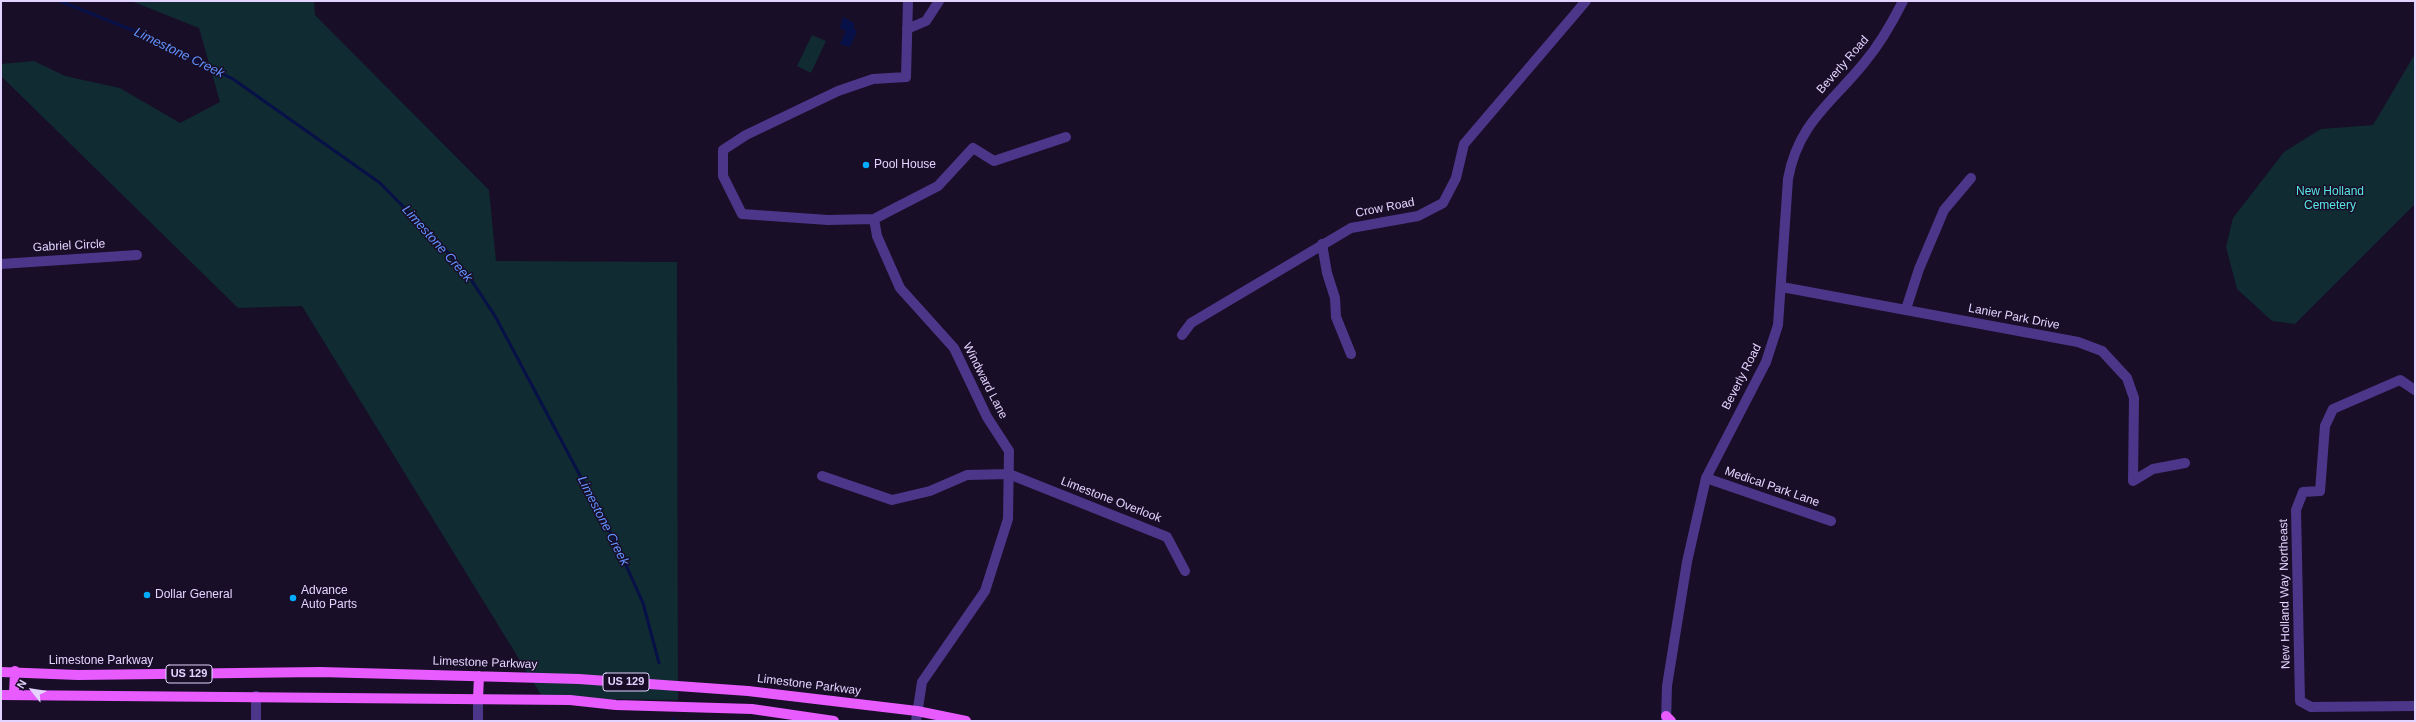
<!DOCTYPE html>
<style>
body{margin:0}
#map{position:relative;width:2416px;height:722px;overflow:hidden;background:#180e27;font-family:Arial,sans-serif}
canvas{display:block}
.frame{position:absolute;inset:0;border:2px solid #e2d4ff;pointer-events:none}
.north{position:absolute;left:12px;top:670px;width:40px;height:40px;-webkit-text-stroke:3px #180e27;paint-order:stroke;rotate:300deg;font-size:11px;font-weight:700;line-height:16px;text-align:center;color:#e2d4ff}
.north::after{content:'';display:block;margin:auto;width:14px;height:18px;background:#e2d4ff;clip-path:polygon(50% 0,100% 100%,50% 72%,0 100%)}
</style>
<div id="map">
<canvas width="2416" height="722"></canvas>
<div class="frame"></div>
<div class="north">N</div>
</div>
<script>
const g = document.querySelector('canvas').getContext('2d');
g.lineJoin = 'round';
function paint(path, color) {
  g.fillStyle = color;
  g.fill(path, 'evenodd');
}
function stroke(path, color, width, dash) {
  g.strokeStyle = color;
  g.lineWidth = width;
  g.lineCap = dash ? 'butt' : 'round';
  g.setLineDash(dash || []);
  g.stroke(path);
}
function write(font, color, halo, rows, align = 'center') {
  g.font = font + ' Arial,sans-serif';
  g.lineWidth = 3;
  g.setLineDash([]);
  g.textBaseline = 'middle';
  g.strokeStyle = halo;
  g.fillStyle = color;
  for (const [text, x, y, turn = 0] of rows) {
    g.save();
    g.translate(x, y);
    g.rotate((+turn || 0) * Math.PI / 180);
    g.textAlign = isNaN(turn) ? turn : align;
    if (halo) g.strokeText(text, 0, 0);
    g.fillText(text, 0, 0);
    g.restore();
  }
}
paint(new Path2D(`
 M131,1H314L315,15L489,190L496,261L677,262L678,700L543,698L302,306L238,308L1,76V64L34,61L65,76L120,88L180,123L220,102L199,28Z
 M812,35L826,41L811,73L797,66Z
 M2415,54V204L2295,324L2272,321L2237,289L2226,247L2233,218L2284,152L2321,129L2373,125Z`), '#102b31');
paint(new Path2D(`
 M843,17L854,23V29L857,31L850,47L840,44L846,31L840,28Z`), '#071047');
stroke(new Path2D(`
 M60,1L137,32L233,79L380,183L442,246L468,275L495,316L617,545L643,603L659,663
 M673,719L675,721`), '#071047', 3);
stroke(new Path2D(`
 M908,1L906,77L873,79L838,91L746,135L723,150V176L742,214L828,220L874,219L938,186L973,148L994,161L1066,137
 M907,29L926,21L939,1
 M874,219L877,236L900,288L954,348L987,417L1009,451L1008,519L985,591L922,682L916,721
 M1322,244L1327,273L1335,298L1336,317L1351,354
 M1,264L137,255
 M1782,287L2078,342L2102,351L2127,378L2134,398L2133,481
 M1906,309L1919,269L1944,210L1971,178
 M1182,335L1191,323L1351,228L1418,216L1443,203L1456,178L1464,144L1586,1
 M2415,390L2400,380L2333,409L2325,426L2320,491L2303,492L2296,510L2300,701L2311,707L2415,706
 M822,476L892,500L930,491L967,475L1009,474L1167,537L1185,571
 M1706,478L1831,521
 M2133,481L2153,469L2185,463
 M256,696V721
 M478,721V699
 M1666,721L1667,686L1687,562L1706,478L1766,362L1778,325L1788,179C1798,123 1831,104 1864,63C1880,44 1892,23 1903,1`), '#4c3689', 10);
stroke(new Path2D(`
 M1,672L78,675L320,672L579,679L748,691L917,711L966,721
 M14,694L15,671
 M1,695L570,700L616,705L752,709L834,721
 M478,699L479,676
 M1666,716L1671,721`), '#e75bff', 10);
for (const [x, y, r, color] of [
 [866,165,4,"#00acff"],
 [147,595,4,"#00acff"],
 [293,598,4,"#00acff"]
]) {
  const dot = new Path2D();
  dot.arc(x, y, r, 0, 2 * Math.PI);
  g.fillStyle = color;
  g.fill(dot);
  stroke(dot, '#180e27', 1.5);
}
for (const [x, y, w] of [
 [189,674,46],
 [626,682,46]
]) {
  const box = new Path2D();
  box.roundRect(x - w / 2, y - 9, w, 18, 3);
  g.fillStyle = '#180e27';
  g.fill(box);
  stroke(box, '#e2d4ff', 1);
}
write('bold 11px', '#e2d4ff', null, [
 ["US 129",189,674],
 ["US 129",626,682]
]);
write('12px', '#e2d4ff', '#180e27', [
 ["Beverly Road",1843,65,-49],
 ["Crow Road",1385,208,-11],
 ["Gabriel Circle",69,246,-3],
 ["Lanier Park Drive",2014,317,11],
 ["Beverly Road",1742,377,-63],
 ["Windward Lane",985,381,63],
 ["Medical Park Lane",1772,487,19],
 ["Limestone Overlook",1111,500,21],
 ["New Holland Way Northeast",2285,594,-91],
 ["Limestone Parkway",101,661],
 ["Limestone Parkway",485,663,2],
 ["Limestone Parkway",809,685,7]
]);
write('12px', '#e2d4ff', '#180e27', [
 ["Pool House",874,165],
 ["Advance",301,591],
 ["Auto Parts",301,605],
 ["Dollar General",155,595]
], 'left');
write('12px', '#57e7e4', '#180e27', [
 ["New Holland",2330,192],
 ["Cemetery",2330,206]
]);
write('italic 13px', '#6293ff', '#180e27', [
 ["Limestone Creek",179,53,26],
 ["Limestone Creek",437,244,48],
 ["Limestone Creek",603,521,63]
]);
</script>
